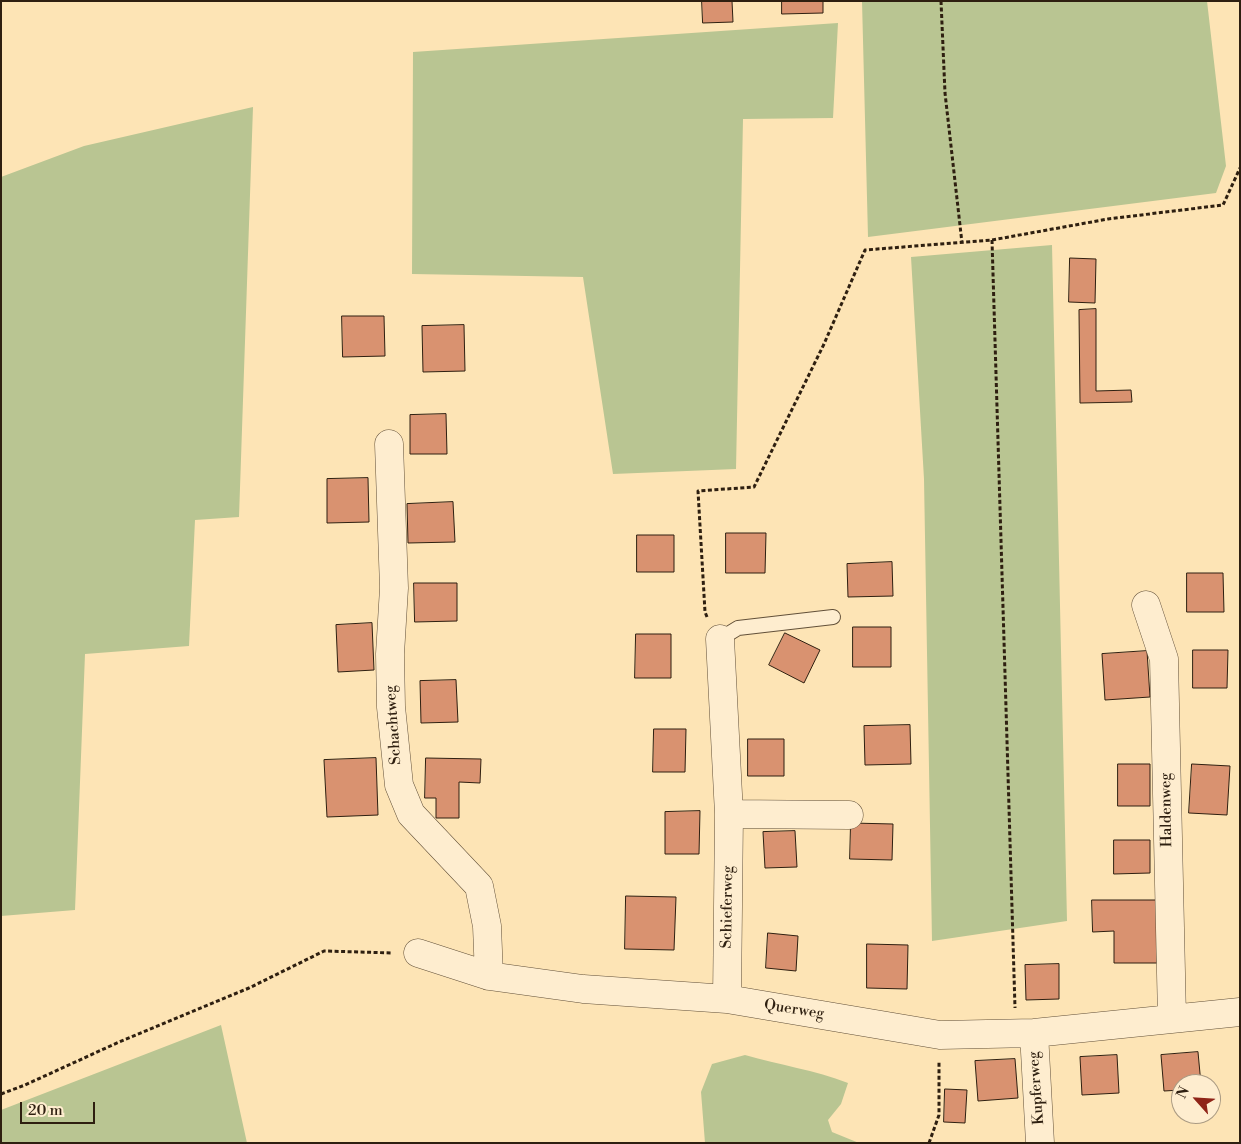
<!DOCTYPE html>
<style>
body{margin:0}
#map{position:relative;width:1241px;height:1144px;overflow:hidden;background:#fde4b5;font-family:"Libre Bodoni",serif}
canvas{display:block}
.frame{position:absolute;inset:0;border:2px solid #2e1f10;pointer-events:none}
.north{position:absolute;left:1171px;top:1074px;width:50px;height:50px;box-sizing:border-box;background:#feedcf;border:1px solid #ab9b83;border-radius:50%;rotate:296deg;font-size:14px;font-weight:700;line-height:20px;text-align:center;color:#2e1f10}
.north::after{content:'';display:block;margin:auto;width:18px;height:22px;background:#8f2418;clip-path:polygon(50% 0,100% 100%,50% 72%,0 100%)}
.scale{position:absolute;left:20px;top:1102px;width:75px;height:22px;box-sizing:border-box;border:2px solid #2e1f10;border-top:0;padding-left:6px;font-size:15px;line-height:18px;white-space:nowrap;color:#2e1f10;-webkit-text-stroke:4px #feedcf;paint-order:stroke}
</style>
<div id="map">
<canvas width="1241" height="1144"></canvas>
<div class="frame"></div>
<div class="north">N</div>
<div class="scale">20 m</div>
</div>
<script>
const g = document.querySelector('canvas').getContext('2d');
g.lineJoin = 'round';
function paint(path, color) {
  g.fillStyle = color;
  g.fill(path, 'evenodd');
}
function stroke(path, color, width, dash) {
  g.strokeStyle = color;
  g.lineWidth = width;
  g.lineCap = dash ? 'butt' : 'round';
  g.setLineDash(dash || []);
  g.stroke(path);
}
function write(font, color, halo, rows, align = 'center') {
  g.font = font + ' "Libre Bodoni",serif';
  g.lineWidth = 4.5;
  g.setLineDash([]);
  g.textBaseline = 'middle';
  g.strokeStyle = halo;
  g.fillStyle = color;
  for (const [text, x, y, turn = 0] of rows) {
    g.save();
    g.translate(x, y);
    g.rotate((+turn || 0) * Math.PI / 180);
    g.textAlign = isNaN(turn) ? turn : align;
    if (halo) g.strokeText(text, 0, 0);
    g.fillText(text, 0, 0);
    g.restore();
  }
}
paint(new Path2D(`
 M862,1H1207L1226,166L1216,193L868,237Z
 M838,23L833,118L743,119L736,469L613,474L583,277L412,274L413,52Z
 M253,107L239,517L195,520L189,646L85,654L75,910L1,916V177L84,146Z
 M1052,245L1067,921L932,941L924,479L911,257Z
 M221,1025L247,1143H1V1110Z
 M745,1055C779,1065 815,1070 848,1083L841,1104L828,1120L832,1132L859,1143H705L701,1092L712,1064Z`), '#b9c592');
const building = new Path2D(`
 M702,1H732L733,22L703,23Z
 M782,1H823V13L782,14Z
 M1070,258L1096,259L1095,303L1069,302Z
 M1096,309V391L1131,390L1132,402L1080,403L1079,310Z
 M342,316H384L385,356L343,357Z
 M464,325L465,371L423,372L422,326Z
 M446,414L447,454H410V415Z
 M368,478L369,522L327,523V479Z
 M453,502L455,542L408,543L407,504Z
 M726,533H766L765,573H726Z
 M637,535H674V572H637Z
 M892,562L893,596L848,597L847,564Z
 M1187,573H1223L1224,612H1187Z
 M414,583H457V621L415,622Z
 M372,623L374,670L338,672L336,625Z
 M853,627H891V667H853Z
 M785,633L820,650L804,683L769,665Z
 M636,634H671V678H635Z
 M1193,650H1228L1227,688H1193Z
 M1147,651L1150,697L1105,700L1102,654Z
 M456,680L458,722L421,723L420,681Z
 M910,725L911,764L865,765L864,726Z
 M654,729H686L685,772H653Z
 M748,739H784V776H748Z
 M376,758L378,815L327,817L324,760Z
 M426,758L481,759L480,783L459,782V818H436V798H425Z
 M1118,764H1150V806H1118Z
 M1192,764L1230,766L1227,815L1189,813Z
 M700,811L699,854H665V812Z
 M851,823L893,824L892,860L850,859Z
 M795,831L797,867L765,868L763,832Z
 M1114,840H1150V873L1114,874Z
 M626,896L676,897L674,950L625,949Z
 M1092,900H1157V963H1114V931L1093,932Z
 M768,933L798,936L796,971L766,968Z
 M867,944L908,945L907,989L867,988Z
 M1059,964V999L1026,1000L1025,965Z
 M1198,1052L1201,1084H1181V1090L1164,1091L1161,1055Z
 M1117,1055L1119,1093L1082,1095L1080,1057Z
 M1015,1059L1018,1098L978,1101L975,1061Z
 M945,1089L967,1090L965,1123L944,1122Z`);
paint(building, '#d99270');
stroke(building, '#2e1f10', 1);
const service = new Path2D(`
 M720,639L738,628L833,617`);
const minor = new Path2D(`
 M389,444L394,588L390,654L391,707L399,785L411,814L479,886L487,926L489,976
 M1146,605L1164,659L1172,1018
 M720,639L729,814L727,999
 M729,814L849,815
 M418,953L489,976L583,989L727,999L940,1035L1034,1033L1240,1012
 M1034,1033L1040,1143`);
stroke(service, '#625039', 16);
stroke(minor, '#625039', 29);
stroke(new Path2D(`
 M941,1L945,93L962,243
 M992,240L1015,1008
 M707,617L705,612L698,491L754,487L824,344L865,250L992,240L1108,219L1223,205L1240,168
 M1,1094L25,1085L119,1042L249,988L324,951L393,953
 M929,1143L939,1115V1061`), '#2e1f10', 3, [4, 2.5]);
stroke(service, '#feedcf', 14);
stroke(minor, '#feedcf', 28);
write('15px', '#2e1f10', '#feedcf', [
 ["Schachtweg",394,725,-94],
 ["Haldenweg",1167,810,-91],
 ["Schieferweg",728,907,-89],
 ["Querweg",794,1010,9],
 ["Kupferweg",1037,1088,-94]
]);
</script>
